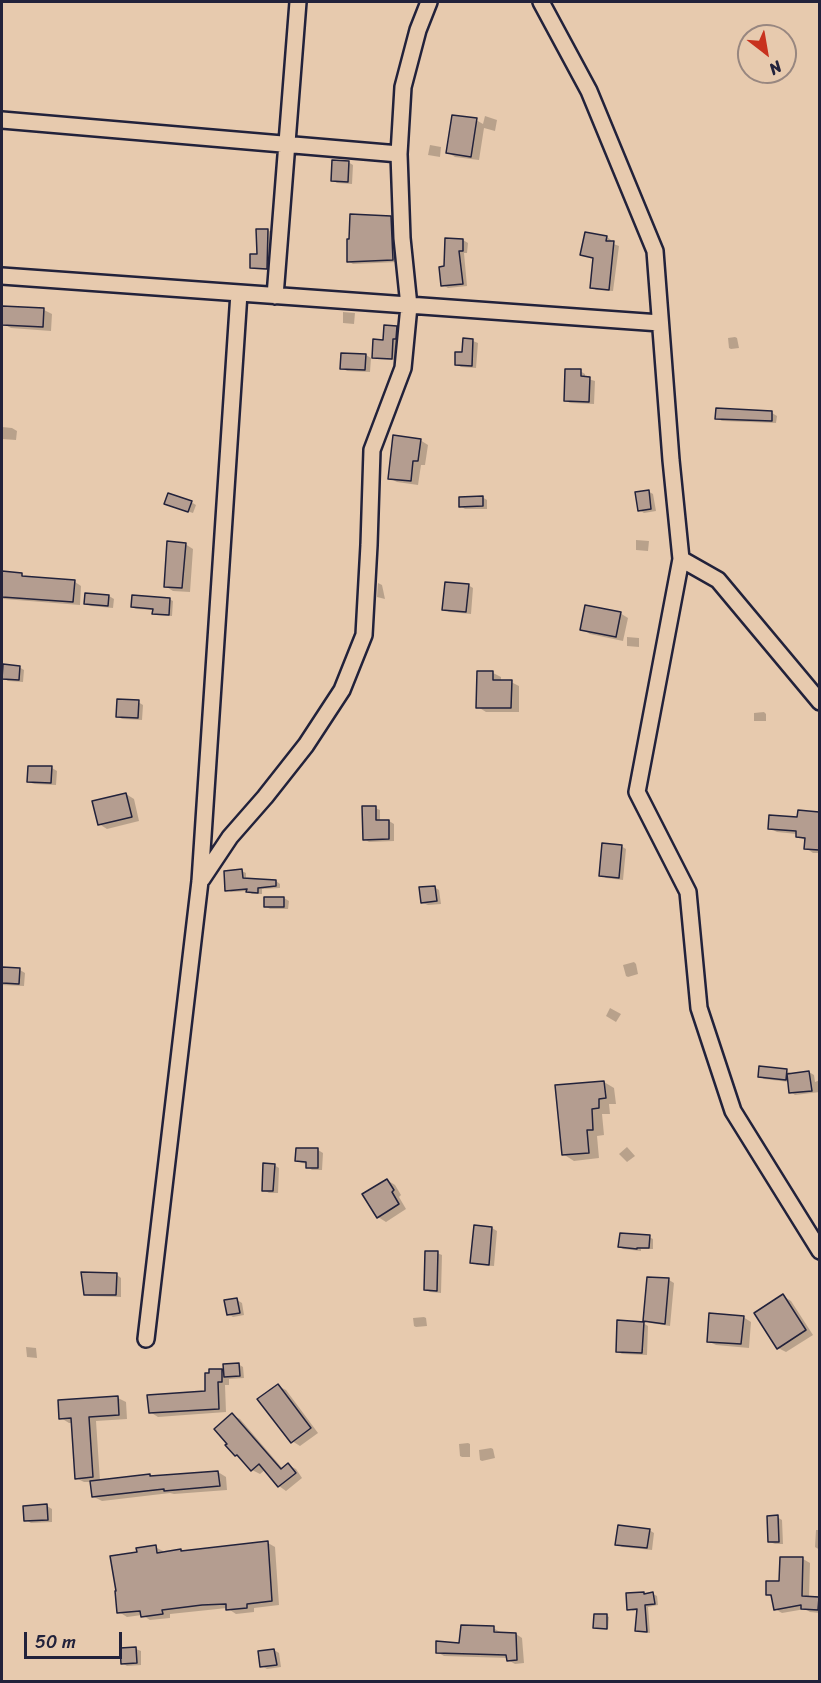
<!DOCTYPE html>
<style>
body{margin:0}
#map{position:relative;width:821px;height:1683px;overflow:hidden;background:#e7caae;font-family:Sriracha,sans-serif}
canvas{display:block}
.frame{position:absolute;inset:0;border:3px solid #22223b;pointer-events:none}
.north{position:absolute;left:737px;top:24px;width:60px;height:60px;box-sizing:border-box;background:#e7caae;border:2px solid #988780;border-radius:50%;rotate:149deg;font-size:16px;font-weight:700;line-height:24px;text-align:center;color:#22223b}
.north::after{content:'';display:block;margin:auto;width:21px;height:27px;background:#c8321e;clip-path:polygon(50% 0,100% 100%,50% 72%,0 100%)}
.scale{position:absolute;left:24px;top:1632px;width:98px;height:27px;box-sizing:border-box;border:3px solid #22223b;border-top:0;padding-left:8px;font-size:18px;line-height:21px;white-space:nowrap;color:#22223b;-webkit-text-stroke:4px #e7caae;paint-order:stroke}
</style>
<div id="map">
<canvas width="821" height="1683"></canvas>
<div class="frame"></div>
<div class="north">N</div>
<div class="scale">50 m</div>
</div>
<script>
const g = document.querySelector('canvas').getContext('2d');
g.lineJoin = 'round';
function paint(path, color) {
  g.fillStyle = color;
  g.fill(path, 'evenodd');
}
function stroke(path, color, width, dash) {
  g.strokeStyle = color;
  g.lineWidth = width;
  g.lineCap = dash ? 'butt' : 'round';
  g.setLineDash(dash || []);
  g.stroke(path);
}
paint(new Path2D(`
 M485,116L497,120L495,131L484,128L479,160L455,157L447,152L476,120L483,124Z
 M430,145L441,147L440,157L428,155Z
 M348,162L353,165L352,184L337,183L332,180Z
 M391,218L396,220L398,262L353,264L348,261Z
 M268,230L272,233L271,270L255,269L251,267L259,256Z
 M607,237L611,240V243L619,246L613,291L596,290L592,287L594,258L582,254Z
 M463,240L468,243L467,253H464L467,286L448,288L443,285L446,268Z
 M44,310L52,314L51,331L11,328L3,324Z
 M343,312L355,313L354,324L343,323Z
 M396,327L400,330V341H397L396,360L377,359L373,357Z
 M735,337L737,338L739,348L731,349L729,348L728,338Z
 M464,340L473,341L478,343L476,368L461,367L456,364L463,354Z
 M366,355L371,358L370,372L347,371L342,368Z
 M580,371L585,374V378L595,381L594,404L570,403L565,400Z
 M772,413L777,416L776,423L722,421L717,418Z
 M2,427L12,428L17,431L16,440L2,439Z
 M420,440L428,445L425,465H421L418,485L397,482L389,478Z
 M648,491L653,494L656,511L644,513L639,510Z
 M482,497L487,500V509H465L460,506Z
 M191,502L196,505L193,513L171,506Z
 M636,540L649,541L648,551L636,550Z
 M185,544L193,549L190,592L173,591L165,586Z
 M2,573L21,575L27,578L75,582L81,586L80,605L4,599L2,598Z
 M378,583L382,585L385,599L377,597Z
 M468,585L473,588L471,614L449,612L444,609Z
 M109,596L114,599L113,608L91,606L86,604Z
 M169,599L173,601L172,616L157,615L154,613V610L136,609L132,607Z
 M620,613L628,618L623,641L590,634L582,629Z
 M627,637L639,638V647L627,646Z
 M19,667L24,670L23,682L8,681L3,678Z
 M493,673L501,677V681L511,682L519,686V712H486L478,707Z
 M138,702L143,705L142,720L122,719L117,716Z
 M764,712L766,714V721H754V713Z
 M52,768L57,771L56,785L34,784L29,782Z
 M126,794L134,799L139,821L107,829L99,824Z
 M375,808L380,810V822L389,821L394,824V841L369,842L364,839Z
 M799,812L820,813V853H813L806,848L805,840L797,836V834L777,832L769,828L799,819Z
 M621,846L626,849L623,880L606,878L601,875Z
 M242,871L246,873V880L276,881L280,884V888L262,889V894H252L248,891L231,892L227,890Z
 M434,887L439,890L441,904L428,905L423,903Z
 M284,898L289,901L288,909H270L265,906Z
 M634,962L636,964L638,974L628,977L626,976L623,965Z
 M2,969L20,970L25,973L24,986L2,985Z
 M610,1008L621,1014L616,1022L606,1016Z
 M786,1071L791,1073L809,1072L814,1075L815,1082L820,1080V1092L795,1095L791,1092L789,1082L764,1079L759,1076Z
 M604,1082L614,1088L616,1104H609L610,1114H602L604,1135L597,1136L599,1158L574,1161L563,1154Z
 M627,1147L635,1156L627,1162L619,1154Z
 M297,1149L318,1150L323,1153L322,1170H312L308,1167V1164L302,1163L297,1161Z
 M274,1165L279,1168L278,1193H269L264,1190Z
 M387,1180L395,1185L401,1195L399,1197L406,1209L386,1222L378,1217Z
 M492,1228L497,1231L494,1266L477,1265L472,1262Z
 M649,1237L653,1239V1249H641V1251L623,1249L619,1246Z
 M437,1253L442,1255L441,1293L430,1292L425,1289Z
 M117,1275L121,1278V1297L90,1296L85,1294Z
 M669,1280L674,1283L670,1326L650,1323L644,1320Z
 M783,1296L791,1301L813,1335L786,1352L778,1348Z
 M237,1300L242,1303L244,1315L233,1317L228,1314Z
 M424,1317L426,1318L427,1326L416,1327L414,1326L413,1318Z
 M743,1317L751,1322L749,1348L716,1345L708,1341Z
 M643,1323L648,1326L647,1355L622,1354L617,1351Z
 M26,1347L36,1348L37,1358L27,1357Z
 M238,1364L243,1367L244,1378L229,1379V1385H225L226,1412L158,1417L150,1412L207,1393L222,1371L225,1372Z
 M278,1386L286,1390L318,1433L300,1446L292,1441Z
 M118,1398L126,1402L127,1419L96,1421L100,1481L150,1475L154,1478L218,1472L226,1477L227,1490L174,1494L170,1493L102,1501L94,1497L92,1482H84L76,1478L72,1423H69L61,1418Z
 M232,1415L240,1419L283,1469L288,1465L296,1469L302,1478L286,1491L279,1486L265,1470L260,1474L252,1470L242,1459L236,1455Z
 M468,1443L470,1444V1457H462L460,1456L459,1444Z
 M491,1448L493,1449L495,1458L482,1461L480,1460L479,1450Z
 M47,1506L52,1509V1522L31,1523L26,1520Z
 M777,1517L782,1520L783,1544H775L770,1542Z
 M649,1530L654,1533L652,1550L622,1547L617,1544Z
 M816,1530H820V1550L815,1547Z
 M268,1543L275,1547L279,1605L254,1608V1612L236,1614L227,1608L170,1614V1618L150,1620L142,1615L127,1617L119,1612L138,1553L155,1547L163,1551V1553Z
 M803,1559L810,1563L809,1598H820V1613L810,1612L805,1609L782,1613L775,1609L773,1598L768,1594L781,1583Z
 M644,1593L647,1595L653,1594L657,1596L658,1605L648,1607L650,1633L641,1632L637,1630L639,1610L633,1611L629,1609Z
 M607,1616L609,1617L608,1629L595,1627Z
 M493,1628L500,1632V1634H516L522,1638L524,1663L515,1664L508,1660V1658L444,1656L437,1652L460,1644Z
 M136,1649L141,1651V1665L127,1666L122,1663Z
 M274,1650L279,1653L281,1667L267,1669L262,1666Z`), '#0003');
const building = new Path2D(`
 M452,115L477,118L471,157L446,153Z
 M332,160L349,161L348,182L331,181Z
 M350,214L391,216L393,260L347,262V239H349Z
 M256,229H268L267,269L250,268V254H257Z
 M585,232L607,236L606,241H614L609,290L590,288L593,258L580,255Z
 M445,238L463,239V251H459L463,284L441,286L439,267L444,266Z
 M2,306L44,308L43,327L2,325Z
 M384,325L397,326L396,339H393L392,359L372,358L373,339L383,340Z
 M463,338L473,339L472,366L455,365V352H462Z
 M341,353L366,354L365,370L340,369Z
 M565,369H581V376L590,377L589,402L564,401Z
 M716,408L772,411V421L715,419Z
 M393,435L421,439L418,461H413L411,481L388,479Z
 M649,490L651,509L638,511L635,492Z
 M168,493L192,501L188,512L164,504Z
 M483,496V506L459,507V497Z
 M167,541L186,543L182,588L164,587Z
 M2,571L22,573V576L75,580L73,602L2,597Z
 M445,582L469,584L466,612L442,610Z
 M85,593L109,595L108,606L84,604Z
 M132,595L170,598L169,615L152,614L153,609L131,607Z
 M585,605L621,612L616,637L580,630Z
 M3,664L20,666L19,680L2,679Z
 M477,671H493V680H512L511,708H476Z
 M117,699L139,700L138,718L116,717Z
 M28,766H52L51,783L27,782Z
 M126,793L132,817L98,825L92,801Z
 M362,806H376V820H389V839L363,840Z
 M798,810L819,812V850L804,849L805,838L796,837V831L768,829L769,815L797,817Z
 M602,843L622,845L619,878L599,876Z
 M242,869L243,878L276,880V886L258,888V893L246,892L247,889L225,891L224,871Z
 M435,886L437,901L421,903L419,887Z
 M264,897H284V907H264Z
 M2,967L20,968L19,984L2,983Z
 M759,1066L787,1069L786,1080L758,1077Z
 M809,1071L812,1091L789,1093L787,1074Z
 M604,1081L606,1098L599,1099V1108L592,1109L593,1130H587L589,1153L562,1155L555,1085Z
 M296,1148H318V1168H306V1162L295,1161Z
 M263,1163L275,1164L273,1191H262Z
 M387,1179L394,1190L392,1192L399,1204L377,1218L362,1194Z
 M474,1225L492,1227L489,1265L470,1263Z
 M620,1233L650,1235L649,1248H637V1249L618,1247Z
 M425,1251H438L437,1291L424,1290Z
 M81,1272L117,1273L116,1295H84Z
 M647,1277L669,1278L665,1324L643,1321Z
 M783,1294L806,1330L777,1349L754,1313Z
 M237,1298L240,1313L227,1315L224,1300Z
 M709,1313L744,1316L741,1344L707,1342Z
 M617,1320L644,1322L642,1353L616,1352Z
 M239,1363L240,1376L224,1377L223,1364Z
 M209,1369H222V1382H218L219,1409L149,1413L147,1395L205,1391V1373H209Z
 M278,1384L311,1428L291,1443L257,1399Z
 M118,1396L119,1415L89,1417L93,1477L75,1479L71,1418L59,1419L58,1400Z
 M232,1413L281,1469L288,1463L296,1473L278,1487L259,1464L251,1471L237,1455L235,1456L225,1445L227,1444L214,1429Z
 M218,1471L220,1486L164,1491V1489L92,1497L90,1481L150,1474V1476Z
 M47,1504L48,1520L24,1521L23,1506Z
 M778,1515L779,1542H768L767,1516Z
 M618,1525L650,1529L647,1548L615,1545Z
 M268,1541L272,1601L247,1604V1608L226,1610V1604L202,1605L162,1610L163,1614L141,1617L140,1611L117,1613L115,1591H116L110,1556L137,1552L136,1548L156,1545L157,1553L181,1549V1551Z
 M780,1557H803L802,1596L819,1597L818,1610L801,1609V1605L774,1610L771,1595H766V1581H779Z
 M644,1592V1594L653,1592L655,1604L645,1605L647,1632L635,1631L637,1609L627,1610L626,1593Z
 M594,1614H607V1629L593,1628Z
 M461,1625L494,1626V1632L516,1633L517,1660L507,1661L506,1655L436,1653V1641L459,1643Z
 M136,1647L137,1663L121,1664L120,1648Z
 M274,1649L277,1665L260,1667L258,1651Z`);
paint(building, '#b49d90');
stroke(building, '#22223b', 1.5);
const minor = new Path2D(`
 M541,2L589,91L655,251L671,460L681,559L637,792L688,892L699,1008L733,1111L820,1251
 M2,120L399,154
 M2,276L660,323
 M275,296L298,2
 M681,559L718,580L820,702
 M202,879L230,837L265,797L306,745L342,690L364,635L369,545L372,450L403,368L409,306L402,238L399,154L403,87L418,30L429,2
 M146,1339L200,881L239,293`);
stroke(minor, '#22223b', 20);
stroke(minor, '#e7caae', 15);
</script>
